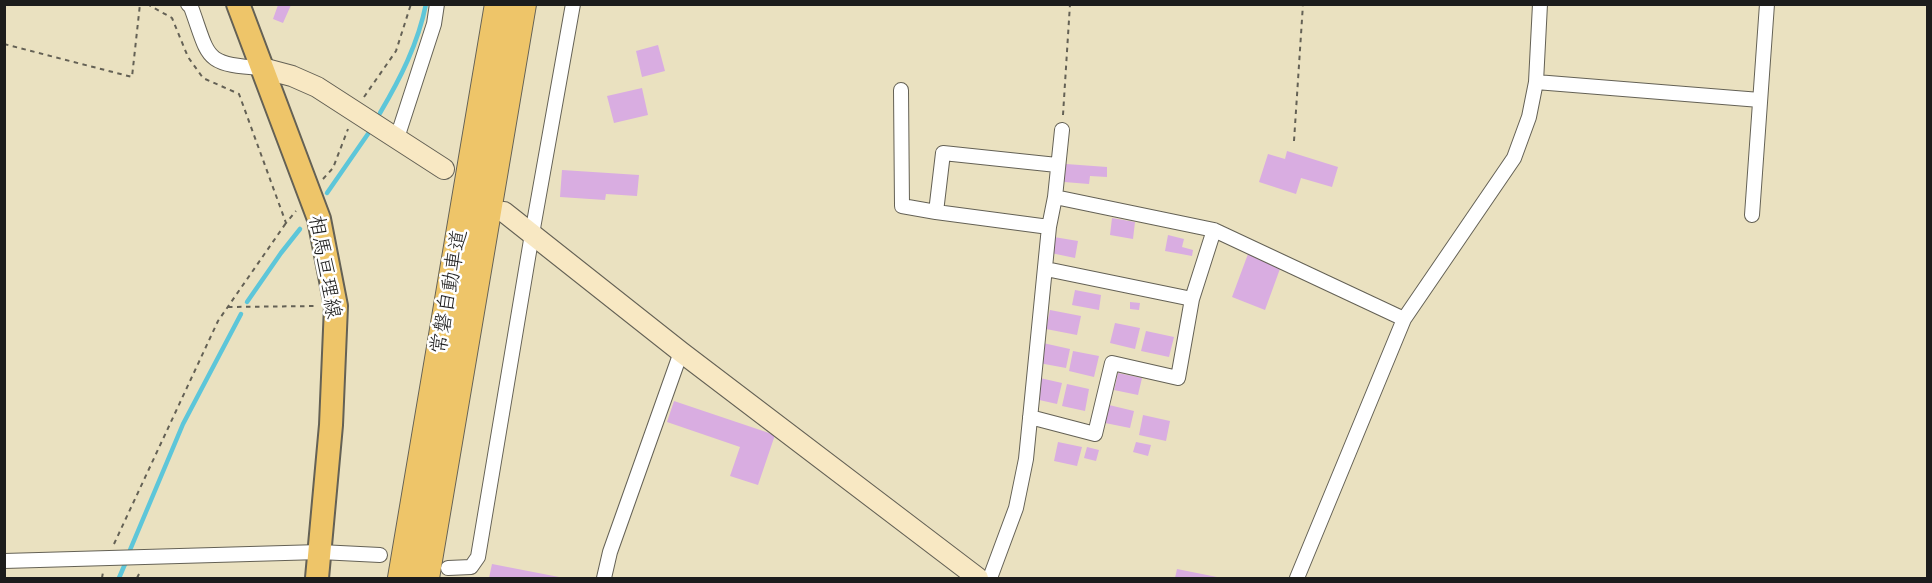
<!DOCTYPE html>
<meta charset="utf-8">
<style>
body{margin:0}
#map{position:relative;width:1932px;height:583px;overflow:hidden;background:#eae1c0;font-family:Itim,sans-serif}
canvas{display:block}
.frame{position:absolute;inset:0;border:6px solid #1c1c1c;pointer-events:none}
</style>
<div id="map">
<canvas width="1932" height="583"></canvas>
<div class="frame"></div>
</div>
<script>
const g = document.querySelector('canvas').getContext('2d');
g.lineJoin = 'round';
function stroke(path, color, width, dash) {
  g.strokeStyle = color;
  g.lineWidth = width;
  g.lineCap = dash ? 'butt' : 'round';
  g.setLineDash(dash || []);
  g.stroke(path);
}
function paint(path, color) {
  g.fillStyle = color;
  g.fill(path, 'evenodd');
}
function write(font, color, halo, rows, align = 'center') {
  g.font = font + ' Itim,"Klee One",sans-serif';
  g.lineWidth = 5;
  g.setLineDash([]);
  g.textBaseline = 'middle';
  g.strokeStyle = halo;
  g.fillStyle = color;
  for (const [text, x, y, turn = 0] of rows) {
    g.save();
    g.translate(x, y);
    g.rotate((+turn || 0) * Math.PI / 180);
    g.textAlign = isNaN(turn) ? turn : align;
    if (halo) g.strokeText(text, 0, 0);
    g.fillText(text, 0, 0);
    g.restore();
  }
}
stroke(new Path2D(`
 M380,113C400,79 418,44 426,4
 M327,193L370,131
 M247,302L281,253L300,229
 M130,550L183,424L241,314
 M119,578L125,564`), '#5dc6d9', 4.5);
paint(new Path2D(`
 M278,5H291L283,23L273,19Z
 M658,45L665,71L642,77L636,51Z
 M642,88L648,115L614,123L607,96Z
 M1287,151L1338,167L1332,187L1301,178L1296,194L1259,182L1268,154L1285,159Z
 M1066,164L1107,167V177L1090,176L1089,184L1064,182Z
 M562,170L639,175L637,196L606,194L605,200L560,197Z
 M1112,218L1135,222L1133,239L1110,235Z
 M1168,235L1184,239L1182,247L1193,250L1192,256L1165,251Z
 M1054,237L1078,241L1075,258L1051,253Z
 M1248,254L1281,266L1265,310L1232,297Z
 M1075,290L1101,295L1099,310L1072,305Z
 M1130,302L1140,303L1139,310L1130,309Z
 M1050,310L1081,316L1077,335L1046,329Z
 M1115,323L1140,328L1135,349L1110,343Z
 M1146,331L1174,337L1169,357L1141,351Z
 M1043,343L1070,349L1066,368L1039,363Z
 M1073,351L1099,356L1094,377L1069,371Z
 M1118,373L1142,378L1138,395L1114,390Z
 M1040,378L1062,383L1057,404L1035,399Z
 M1067,384L1089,389L1085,411L1062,406Z
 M674,401L775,435L758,485L730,476L740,447L667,422Z
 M1109,405L1134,411L1130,428L1105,423Z
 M1143,415L1170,421L1166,441L1139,435Z
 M1058,442L1082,447L1077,466L1054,461Z
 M1136,442L1151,445L1148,456L1133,452Z
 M1087,447L1099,450L1096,461L1084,458Z
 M492,564L559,577V578H489Z
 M1177,569L1217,577V578H1175Z`), '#d9ade1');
const street = new Path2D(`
 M188,4L191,7C210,59 203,64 262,68
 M1536,82L1760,100
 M901,90L902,206L936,212
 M397,138L434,24L437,4
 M1055,197L1214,230L1404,319
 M1752,215L1767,4
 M1049,227L936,212L943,153L1057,165
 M1046,269L1192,299L1214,230
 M1030,417L1095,434L1112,363L1178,378L1192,299
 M4,561L320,552L380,555
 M448,568L471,567L478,557L532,234L573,4
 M604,578L610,552L681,352
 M990,578L1016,508L1026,459L1049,227L1055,197L1062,130
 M1297,578L1404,319L1514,158L1529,117L1536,82L1540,4`);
const secondary = new Path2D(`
 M262,68L292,76L317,87L444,169
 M504,212L681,352L978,578`);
const primary = new Path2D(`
 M238,4L319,219L336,306L331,425L317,578`);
const highway = new Path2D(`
 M401,578L498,4
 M426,578L523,4`);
stroke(street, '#646155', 16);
stroke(secondary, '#646155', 22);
stroke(primary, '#646155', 26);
stroke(highway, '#646155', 28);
stroke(new Path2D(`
 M147,4L172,18L188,57L203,78L239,94L286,223L296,211
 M4,44L132,77L140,4
 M364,97L396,51L411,4
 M1063,115L1070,4
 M1294,141L1303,4
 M323,179L333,168L348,129
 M228,307L318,306
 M114,544L218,321L286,223
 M102,578L103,572
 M137,578L141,570`), '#646155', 2, [4.5, 4.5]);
stroke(street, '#fff', 14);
stroke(secondary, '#f8e8c3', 20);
stroke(primary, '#eec569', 22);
stroke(highway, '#eec569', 26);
write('21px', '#1c1c1c', '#fff', [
 ["相馬亘理線",324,267,80],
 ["常磐自動車道",450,292,-80]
]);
</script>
